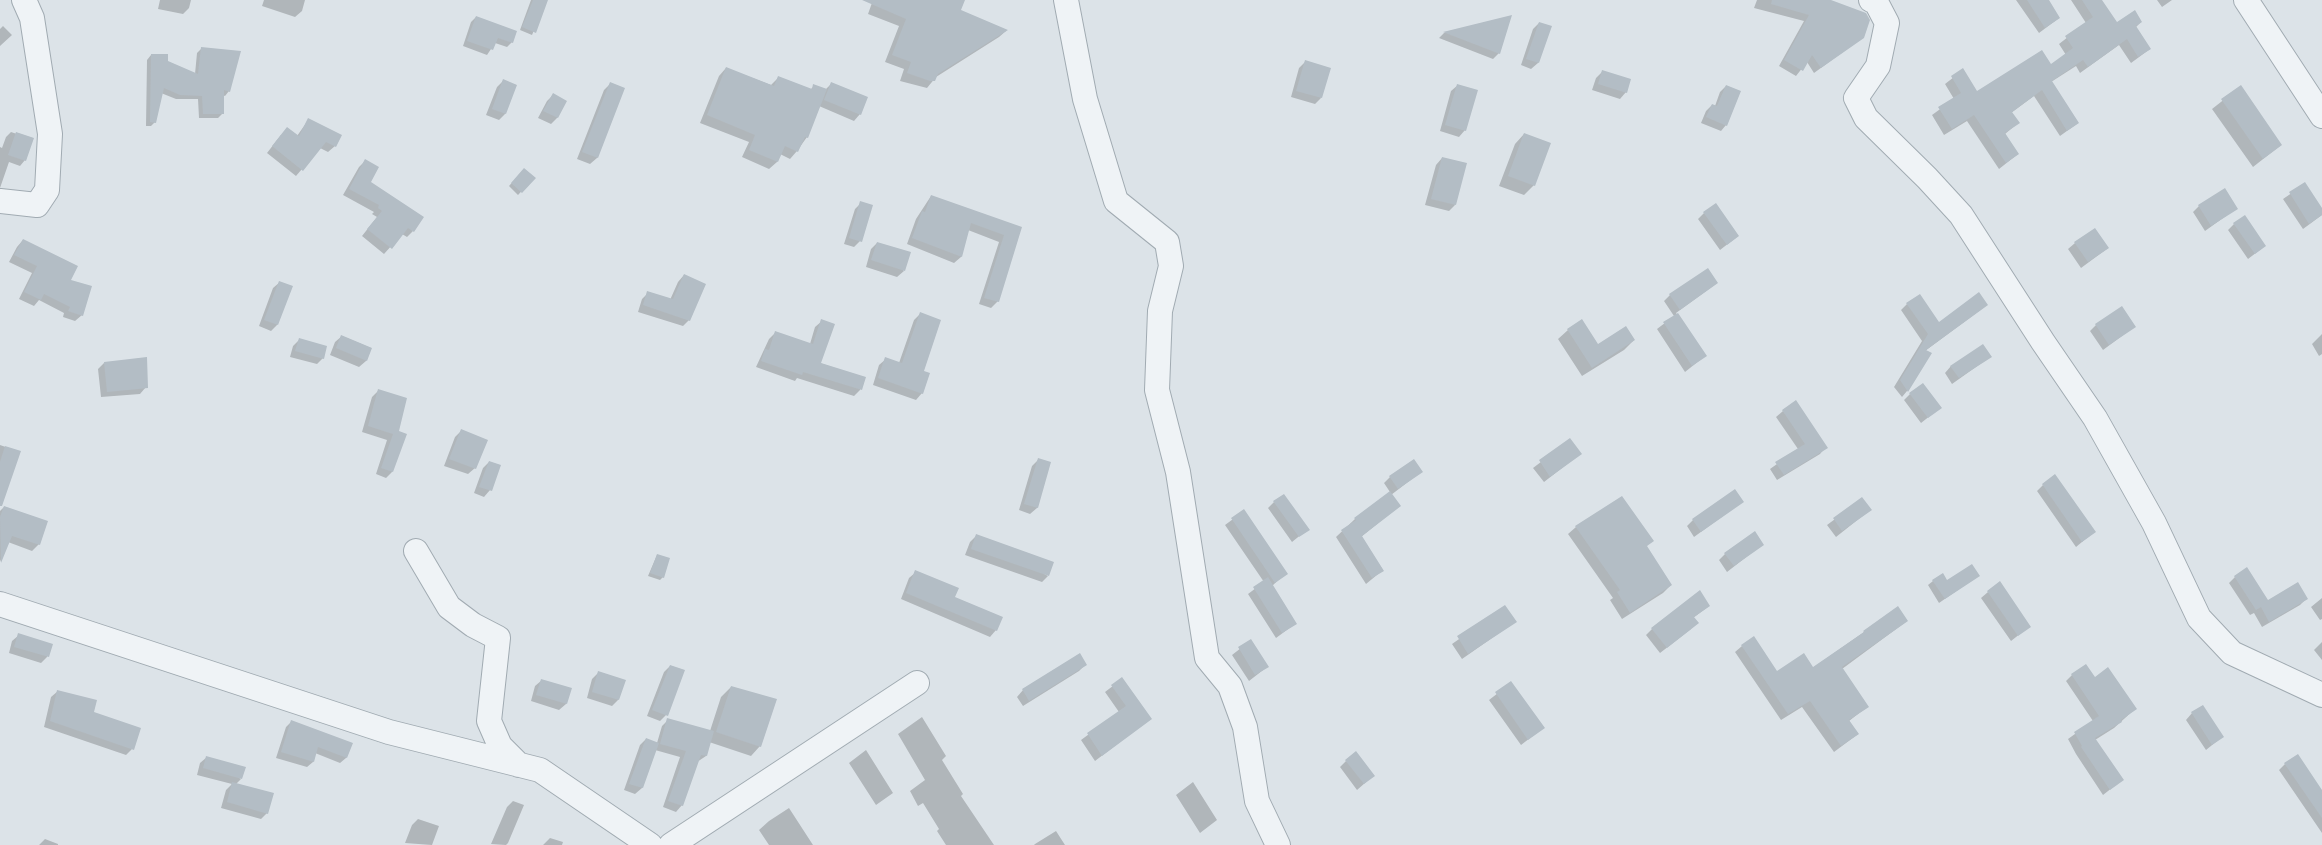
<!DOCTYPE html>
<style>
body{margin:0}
canvas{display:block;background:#dce3e8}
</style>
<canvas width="2322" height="845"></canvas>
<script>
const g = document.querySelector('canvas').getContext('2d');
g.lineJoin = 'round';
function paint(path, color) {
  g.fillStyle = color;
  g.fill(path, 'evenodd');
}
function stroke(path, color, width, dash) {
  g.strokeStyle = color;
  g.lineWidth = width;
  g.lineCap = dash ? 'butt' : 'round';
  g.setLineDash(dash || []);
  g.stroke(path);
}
paint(new Path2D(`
 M160,0H191L189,8L183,14L158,9Z
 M264,0H305L302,11L295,17L262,6Z
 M531,0H547L532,35L520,30Z
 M873,0H963L959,11L1006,31L999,37L936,77L927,88L900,81L904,69L885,62L899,26L868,14Z
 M1757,0H1829L1862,38L1814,73L1807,62L1796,76L1779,66L1804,21L1754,8Z
 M2016,0H2047L2059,18L2039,33Z
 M2071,0H2101L2116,24L2141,22L2136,27L2150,49L2131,63L2119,45L2080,73L2076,66L2051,82L2078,123L2060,136L2034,96L2011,113L2018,123L2005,134L2018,154L1999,169L1967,121L1944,135L1932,115L1954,99L1945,84L1963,70L1977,93L2051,65L2066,55L2059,44L2086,23Z
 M2157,0H2172L2162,7Z
 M476,17L512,42L507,47L495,43L487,55L463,46L471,22Z
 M1510,17L1499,53L1493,59L1439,38L1444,33Z
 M1539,23L1538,63L1531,69L1521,65L1533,29Z
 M3,26L12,35L0,46V29Z
 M201,49L229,91L225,96L222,95L223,113L218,118H199L198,99H176L161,93L155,122L151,126H146L147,60L151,55L195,74L197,53Z
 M1305,62L1321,98L1315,104L1291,97L1299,68Z
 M726,68L771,85L779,77L810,90L814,86L825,90L831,84L860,114L854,121L819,106L807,137L797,151L790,159L780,154L777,162L769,169L742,157L749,142L700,123L719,76Z
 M1602,72L1626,92L1620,99L1592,90L1596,78Z
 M503,81L516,85L505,114L499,120L486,115L497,87Z
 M610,84L623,89L597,158L590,164L577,159L604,90Z
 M1458,85L1465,130L1459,137L1440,131L1451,91Z
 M1726,86V125L1721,131L1701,123L1706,111L1712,105L1715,106L1720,92Z
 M2240,87L2281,145L2253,167L2212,109Z
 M553,95L566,101L557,118L551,124L538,118L547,101Z
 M309,119L335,146L328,152L320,148L296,176L267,153L281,135L297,136Z
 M11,132L32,139L25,160L20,166L9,162L0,188V147L2,148L6,137Z
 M1524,134L1534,185L1524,195L1499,186L1515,144Z
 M1442,158L1455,205L1449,211L1425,205L1436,165Z
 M365,161L369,182L413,231L407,237L402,234L384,254L362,236L377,217L372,214L374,212L343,195L359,167Z
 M524,169L534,178L518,195L509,186Z
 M2305,184L2322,210V215L2303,229L2283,199Z
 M931,196L1021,228L998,301L991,308L979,304L999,242L968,230L961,257L954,263L907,244L916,219Z
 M861,203L860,241L854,247L844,244L855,209Z
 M2199,206L2237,208L2205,231L2193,212Z
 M1704,213L1738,236L1720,250L1698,219Z
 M2234,224L2265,246L2248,259L2228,230Z
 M23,240L69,280L82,315L75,321L63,317L64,313L39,300L34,306L19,299L32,273L9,262L17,247Z
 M877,243L904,271L897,277L866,267L871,249Z
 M2075,243L2108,248L2081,268L2068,249Z
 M684,275L689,320L683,326L638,312L642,299L648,293L670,300L678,282Z
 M280,282L277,325L271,331L259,326L273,288Z
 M1717,283L1676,313L1705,356L1685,372L1657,329L1674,316L1664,301L1670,295Z
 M1907,304L1938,323L1987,305L1925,351L1930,354L1907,391L1902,397L1894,387L1922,341L1901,310Z
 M920,314L922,393L916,400L873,385L879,365L886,359L899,363L914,320Z
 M822,321L820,363L864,378L860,390L854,396L797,378L795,381L756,367L769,339L775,333L810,344L815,327Z
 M2096,325L2134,327L2103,350L2090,331Z
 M1568,330L1597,346L1634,340L1624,350L1582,376L1558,339Z
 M2322,334V354L2319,356L2312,344Z
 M342,336L371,348L366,361L359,367L330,355L335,342Z
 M299,340L323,358L317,364L290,357L293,346Z
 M1990,357L1952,384L1945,373L1951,366Z
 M104,363L146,387L140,394L101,397L98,369Z
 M378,391L397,432L392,472L386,478L376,474L387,440L362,432L372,397Z
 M1910,394L1940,408L1921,423L1904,400Z
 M1783,411L1826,447L1820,454L1777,480L1770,469L1798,449L1776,417Z
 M461,431L475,468L468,474L444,466L455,437Z
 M1570,440L1580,454L1544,482L1533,468Z
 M0,445L20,452L0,503Z
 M1038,460L1050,463L1037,508L1030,514L1019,510L1032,466Z
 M489,462L490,490L484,497L474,493L483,468Z
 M1421,472L1391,495L1399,506L1361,537L1383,570L1366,584L1336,537L1355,519L1390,492L1384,483L1390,477Z
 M2043,485L2094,532L2076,547L2037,491Z
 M1862,499L1870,510L1836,537L1827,525Z
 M1274,502L1308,529L1292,542L1268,508Z
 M1742,502L1694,537L1687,526L1693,520Z
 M4,507L39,544L32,551L8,542L0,562V511Z
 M1244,511L1286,573L1272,586L1295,624L1276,638L1248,594L1264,582L1225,525Z
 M1576,527L1646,547L1671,585L1663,593L1622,619L1610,600L1613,598L1568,534Z
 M976,536L1048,576L1042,582L965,555L970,542Z
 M1763,544L1727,572L1719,560L1725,554Z
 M657,555L663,577L660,580L648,576Z
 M916,572L953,598L996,630L990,637L901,599L909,578Z
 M1978,576L1939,603L1928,585L1933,581H1947Z
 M2235,577L2268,602L2306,599L2300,605L2262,627L2254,613L2250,615L2229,583Z
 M1988,592L2030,626L2011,641L1981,598Z
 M2322,598V619L2320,620L2311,607Z
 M1709,606L1693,618L1691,629L1660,653L1646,635L1652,629Z
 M1505,607L1515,622L1462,659L1452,644Z
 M1907,621L1842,669L1867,707L1849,721L1858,734L1834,752L1802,707L1781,720L1735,652L1742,646L1777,673L1813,668L1864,632Z
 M19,635L51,644L47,657L41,663L9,653L12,641Z
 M1250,641L1267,667L1249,681L1232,655Z
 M2322,642V660L2314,650Z
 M1085,665L1079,671L1023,706L1017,697L1023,690Z
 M670,666L666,715L660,721L647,716L664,672Z
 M599,672L624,680L618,700L612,706L587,698L592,679Z
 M2072,675L2094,678L2135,709L2114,728L2095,740L2122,780L2103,795L2076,754L2068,739L2093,721L2066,681Z
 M1122,679L1150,719L1095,761L1081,740L1119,712L1105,692Z
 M542,680L570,689L566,704L559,710L531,701L535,686Z
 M1511,683L1543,728L1521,745L1489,700Z
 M731,687L760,746L751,756L709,742L706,756L697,762L682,805L676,812L663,807L680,757L655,750L642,788L635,794L624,790L640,745L646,739L657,743L662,726L668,720L710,731L721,697Z
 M58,691L93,713L132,749L126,755L44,727L51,697Z
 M2192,713L2222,737L2206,750L2186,720Z
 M922,717L946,756L942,760L963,794L961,796L994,845H946L937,831L939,829L923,803L918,806L910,791L925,780L898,734Z
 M291,722L351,744L346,758L340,763L315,753L313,762L307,767L276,758L286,727Z
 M866,750L893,793L876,805L849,763Z
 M207,757L241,779L236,784L267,813L261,819L221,808L226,790L232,784L197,775L200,763Z
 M1346,761L1373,776L1357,790L1340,767Z
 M2285,764L2322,793V833L2279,770Z
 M1193,782L1217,820L1200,833L1176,795Z
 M513,801L524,805L508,843L506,845L491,844L507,807Z
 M789,808L813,845H769L759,830L769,821Z
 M418,819L439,826L432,845L405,843L412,825Z
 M1056,831L1065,845H1034L1035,844Z
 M550,838L563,842L562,845H543Z
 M45,839L58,844V845H39Z`), '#0003');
paint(new Path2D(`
 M533,0H548L536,33L522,27Z
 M862,0H965L961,10L1008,30L938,74L935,81H930L907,73L911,62L892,55L906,19Z
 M1772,0H1831L1866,13L1870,20L1864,38L1821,68L1812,55L1803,71L1784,60L1809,15L1771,4Z
 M2027,0H2049L2060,18L2045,28Z
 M2082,0H2102L2117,22L2135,10L2142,22L2136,26L2151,49L2138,57L2127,39L2088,67L2083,60L2052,81L2079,123L2067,131L2042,90L2012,112L2020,123L2005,133L2019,154L2006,163L1974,115L1952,129L1938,107L1961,93L1951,76L1963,68L1977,91L2042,50L2051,64L2073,48L2065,36L2093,17Z
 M1512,15L1500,54L1443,32Z
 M476,16L517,31L513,43L498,38L493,50L467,41Z
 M1539,22L1552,26L1539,63L1526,59Z
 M201,47L241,51L230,92L224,90V114H203L202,96L180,95L164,88L156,123L150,122L151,54H168V61L198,74Z
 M1305,60L1331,68L1322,98L1296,91Z
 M726,67L774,86L778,76L812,89L813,84L827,89L808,138L805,137L798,152L785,146L778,162L749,150L755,135L707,115Z
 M1602,70L1631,79L1627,93L1598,84Z
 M503,79L517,85L506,114L492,109Z
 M610,82L625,88L598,158L582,152Z
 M831,82L868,97L861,115L824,100Z
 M1457,84L1478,90L1466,131L1445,125Z
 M1726,85L1741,91L1727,126L1706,117L1712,104L1717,106Z
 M2241,85L2282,145L2263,159L2221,99Z
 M553,93L567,101L558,118L543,111Z
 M308,118L342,135L336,147L326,142L303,171L272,146L287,127L299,136Z
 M16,132L34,138L26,161L8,155Z
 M1524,133L1551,143L1535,186L1508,176Z
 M1442,157L1467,163L1456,205L1431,199Z
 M365,159L379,167L371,182L424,217L414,232L408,228L392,249L367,229L382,211L378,208L379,205L349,189Z
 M524,168L536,178L522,193L511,183Z
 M2305,182L2322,208V215L2309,224L2289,192Z
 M2225,188L2238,209L2211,226L2198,205Z
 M931,195L1022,227L999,302L984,298L1004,235L971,223L962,257L912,238L922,211L925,212Z
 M860,201L873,205L862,242L849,238Z
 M1716,203L1739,236L1727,245L1703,212Z
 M2245,215L2266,246L2255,254L2233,223Z
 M2095,228L2109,248L2088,262L2074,242Z
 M23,239L78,266L71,280L92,286L83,316L68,311L70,307L44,294L41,300L24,292L37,266L14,255Z
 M877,242L911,252L905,271L871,260Z
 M1708,268L1718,283L1680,310L1669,294Z
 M684,274L706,284L690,321L643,305L647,291L673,299Z
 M279,281L293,286L278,325L264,320Z
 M1979,292L1988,305L1926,350L1932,353L1908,392L1900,380L1928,334L1906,303L1920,294L1939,322Z
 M2122,306L2136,327L2109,345L2095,324Z
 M920,312L941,320L924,371L930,373L923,394L878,378L885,357L902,363Z
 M1678,313L1707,356L1692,366L1663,322Z
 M821,319L835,324L821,363L866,377L862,390L803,372L802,375L761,361L765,349L769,350L775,331L813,344Z
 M1582,319L1598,344L1626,326L1635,340L1592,368L1567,329Z
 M341,335L372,348L367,361L336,348Z
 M299,338L327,346L324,359L295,351Z
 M1983,344L1992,357L1959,378L1950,366Z
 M147,357L148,388L107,392L104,362Z
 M1923,383L1942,408L1928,418L1909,393Z
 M378,389L407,398L399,431L407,434L393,472L381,468L393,434L368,426Z
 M1796,400L1828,448L1784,475L1775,462L1805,444L1782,410Z
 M461,429L488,440L476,469L449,459Z
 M1570,438L1582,454L1550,477L1539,460Z
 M5,446L21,451L2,506H0V462Z
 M1038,458L1051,462L1038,508L1024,504Z
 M1414,459L1423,472L1398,489L1389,476Z
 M489,461L501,465L492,491L479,487Z
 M2055,474L2096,532L2082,542L2042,484Z
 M1735,489L1744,502L1701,532L1692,519Z
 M1390,491L1401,506L1362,536L1384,571L1372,578L1341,530L1356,520L1354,518Z
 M1284,494L1310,530L1299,537L1273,501Z
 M1622,496L1654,541L1647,546L1672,585L1630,613L1617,592L1620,590L1575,526Z
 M1862,497L1872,510L1842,531L1833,518Z
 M4,506L48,521L40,545L12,536L1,563L0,517Z
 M1244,509L1288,574L1275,583L1231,518Z
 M1755,531L1764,545L1734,566L1724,553Z
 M976,534L1054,562L1049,576L971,549Z
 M657,554L670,558L664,578L650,573Z
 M1972,564L1980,576L1945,599L1932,580L1943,573L1947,580Z
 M2247,567L2268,600L2298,582L2308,599L2269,622L2261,607L2256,610L2234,576Z
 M915,570L959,588L955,597L1003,617L997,631L906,593Z
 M1268,577L1297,624L1282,633L1253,587Z
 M2000,581L2031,627L2018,636L1987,591Z
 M1700,590L1710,606L1694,617L1699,623L1667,648L1651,628Z
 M1505,605L1517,622L1468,654L1457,636Z
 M1898,606L1908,621L1842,667L1869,707L1849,720L1859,734L1841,746L1810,701L1788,714L1741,645L1754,636L1777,671L1804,653L1813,667L1864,632L1863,631Z
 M18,633L53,644L49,657L14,647Z
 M1251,639L1269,667L1255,675L1238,647Z
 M1080,653L1087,665L1029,701L1022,689Z
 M2086,664L2095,677L2108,667L2137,709L2121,720L2122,722L2095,738L2124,780L2110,790L2081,747L2082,746L2074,732L2099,716L2071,674Z
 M670,665L685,670L668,716L652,710Z
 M598,671L626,680L619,700L592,692Z
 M1122,677L1152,719L1102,756L1087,733L1126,706L1111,685Z
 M541,679L572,688L567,704L536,695Z
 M1511,681L1545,728L1528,740L1495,692Z
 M731,686L777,699L761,747L716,732Z
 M57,690L97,700L94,712L141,728L134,750L50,721Z
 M2203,705L2224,737L2212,745L2191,712Z
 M667,718L714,731L707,756L701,755L683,806L668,801L686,751L660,744Z
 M291,720L353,743L347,758L318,747L314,762L281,752Z
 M646,738L659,743L643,788L629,784Z
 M1356,751L1375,776L1364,784L1345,760Z
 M2298,754L2322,790V818L2284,763Z
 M206,756L246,767L242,779L203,768Z
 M232,782L274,793L268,814L227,802Z`), '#b3bdc5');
const minor = new Path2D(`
 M1066,0L1085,99L1116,201L1167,242L1171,266L1160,311L1157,390L1178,472L1207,658L1230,686L1245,727L1257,801L1278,845
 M1871,0L1876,2L1887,23L1878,66L1856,98L1866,118L1927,178L1961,215L2043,342L2095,418L2154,523L2199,618L2232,653L2322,695
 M2246,0L2322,116
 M0,201L37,205L47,190L50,134L32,18L24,0
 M416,551L449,607L473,625L498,638L489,721L500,746L519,765
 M0,604L389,732L540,770L650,845
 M671,845L917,683`);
stroke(minor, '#a1abb2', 26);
stroke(minor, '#eff3f6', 24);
</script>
